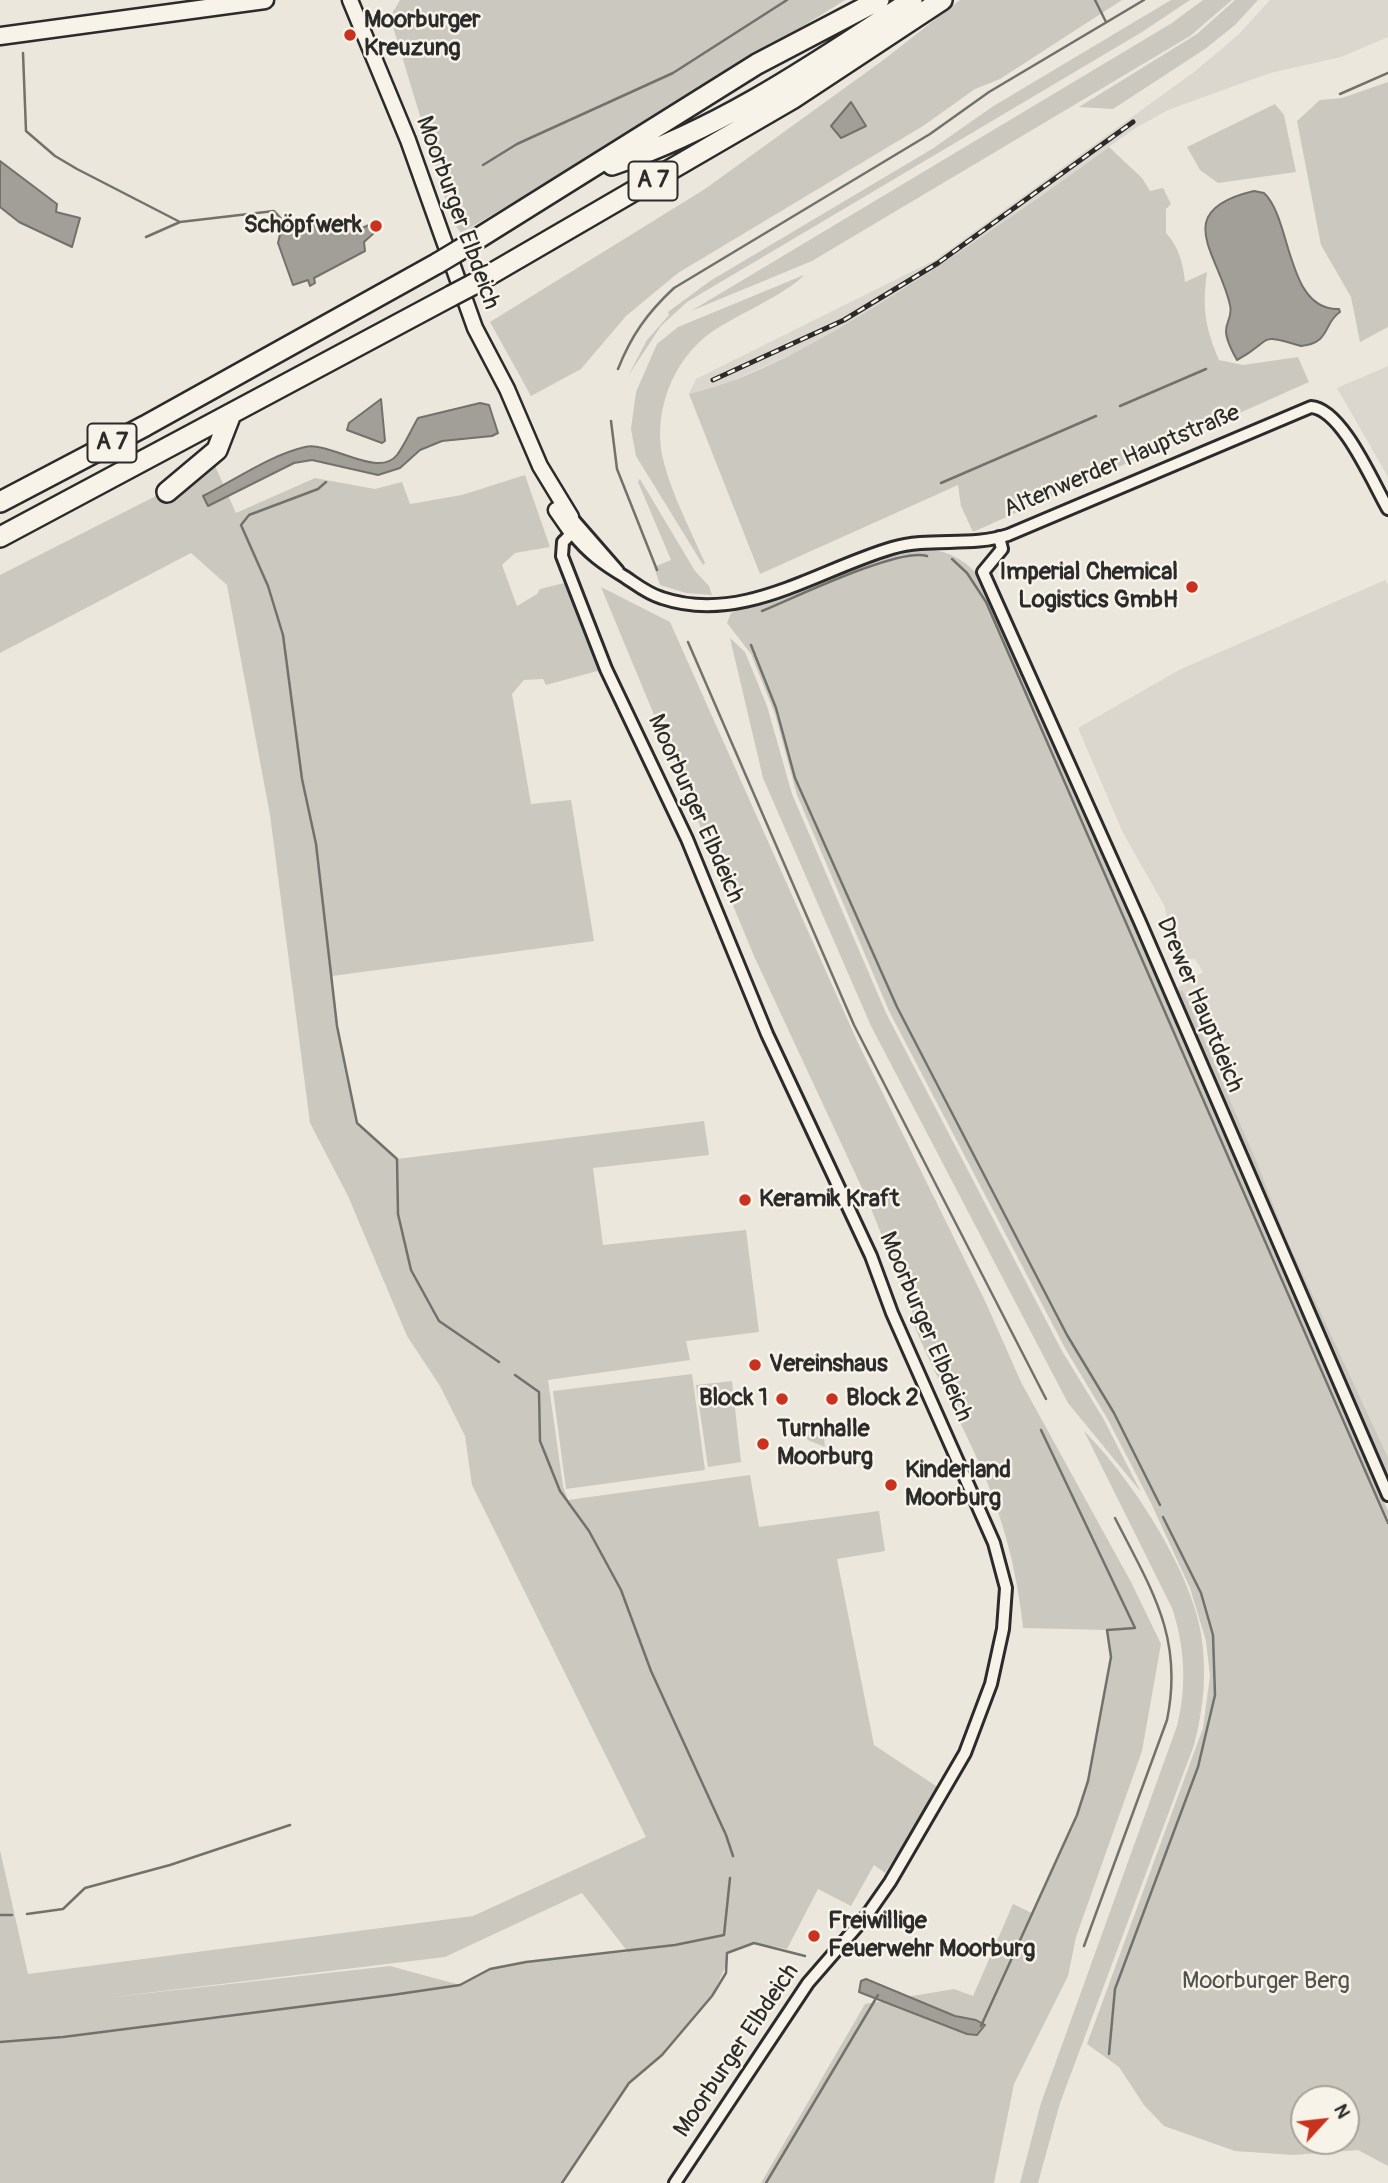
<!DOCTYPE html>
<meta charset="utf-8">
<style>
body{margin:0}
#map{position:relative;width:1388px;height:2183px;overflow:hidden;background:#ebe7dd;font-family:Pangolin,sans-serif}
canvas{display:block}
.north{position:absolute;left:1290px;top:2085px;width:70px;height:70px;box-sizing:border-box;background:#f7f3e8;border:2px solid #a5a39c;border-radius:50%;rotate:63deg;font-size:19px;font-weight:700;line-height:28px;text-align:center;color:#2b2b2b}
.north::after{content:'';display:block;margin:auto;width:24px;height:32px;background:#c8321e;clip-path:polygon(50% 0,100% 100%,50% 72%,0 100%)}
</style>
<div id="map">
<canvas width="1388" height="2183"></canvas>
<div class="north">N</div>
</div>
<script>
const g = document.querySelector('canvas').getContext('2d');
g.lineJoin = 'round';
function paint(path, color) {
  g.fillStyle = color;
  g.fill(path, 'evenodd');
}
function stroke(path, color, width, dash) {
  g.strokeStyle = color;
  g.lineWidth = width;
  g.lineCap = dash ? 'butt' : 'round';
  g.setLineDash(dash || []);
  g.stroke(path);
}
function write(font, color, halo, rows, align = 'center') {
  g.font = font + ' Pangolin,sans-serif';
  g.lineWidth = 5;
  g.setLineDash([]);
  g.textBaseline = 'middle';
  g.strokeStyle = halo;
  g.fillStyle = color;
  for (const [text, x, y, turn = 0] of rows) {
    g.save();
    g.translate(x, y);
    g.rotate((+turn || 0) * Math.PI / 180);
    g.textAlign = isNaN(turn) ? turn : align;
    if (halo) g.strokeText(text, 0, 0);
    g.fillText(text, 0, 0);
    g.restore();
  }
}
paint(new Path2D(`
 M1270,0H1388V37L1341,57L1270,73L1168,110L1134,129L939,268L804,349L718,387L689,394L696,379L935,260L1194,72L1239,34Z
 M1388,366V477L1337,388Z
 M1385,580L1388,585V1471L1177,988L1203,972L1195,959L1181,960L1169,952L1166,946L1168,922L1164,905L1123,833L1078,728L1179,670Z`), '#dbd7ce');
paint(new Path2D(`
 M400,0H845L633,132L461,233L452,221L390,17Z
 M960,0H1122L1000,79L975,89L923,126L678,273L626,316L581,369L531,396L490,322L705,189L882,61Z
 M1171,0H1190L1142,32L687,302L661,326L628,376L647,340L669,315L668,312L710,281L932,149L992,107Z
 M1203,0H1232L1190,36L812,261L691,311L1172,23Z
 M1235,0H1258L1235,25L1205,49L1113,109L1079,107L1197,34Z
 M1388,82V327L1360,342L1351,297L1321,245L1297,121L1320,100L1342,98Z
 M1275,104L1284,115L1296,172L1218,183L1200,170L1187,147Z
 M1109,147L1142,178L1150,191L1163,188L1171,204L1166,209V233C1179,247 1183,263 1185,282L1207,272C1202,309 1205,326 1219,360L1243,365L1298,357L1309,382L973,532L961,506L958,485L760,574L689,394C755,378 813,344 871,309C953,259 1031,203 1109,147Z
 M804,275C788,293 737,315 713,331C672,359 651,415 664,463C673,497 691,531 705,563L703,565L636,456L631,429L636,392L657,344L678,327Z
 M215,466L236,513L315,478L375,489L402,482L410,504L462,495L525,475L550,547L515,553L502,565L517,606L537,594L540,589L564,583L601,670L546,685L543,679L524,680L512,694L531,804L571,800L594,941L332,976L337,1026L357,1123L397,1159L704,1121L709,1155L593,1168L603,1245L746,1230L759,1332L686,1341L690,1360L548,1380L563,1486L568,1500L750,1475L759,1527L879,1511L885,1551L837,1559L874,1745L939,1788L885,1873L874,1865L851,1906L818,1889L787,1949L754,1943L727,1953V1963L712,1996L662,2055L629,2083L562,2183H0V1850L28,1974L473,1916L646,1837L472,1485L465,1436L440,1386L407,1336L348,1196L310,1123L270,815L227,585L191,553L0,653V575ZM582,1893L628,1952L526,1962L490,1969L460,1985L390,1966L105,1998L445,1957Z
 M640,479L695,571L709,586L712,595L686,593L660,585L654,567L671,560L638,482Z
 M901,548C944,547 968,555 991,594L1388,1511V2166L1358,2150L1293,2155L1235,2151L1164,2126L1144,2105L1119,2067L1087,2044L1203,1728L1210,1676L1206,1641L1190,1588L1151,1503L1107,1418L1066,1350L889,1011L797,795L775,714L751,654L727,623L731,613ZM1304,2099H1346V2141H1304Z
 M601,587L670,622L858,1043L986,1303L1021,1382L1131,1582L1161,1644L1142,1751L1076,1937L1068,1976L1014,2084L994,2183H761L865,2004L954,1989L973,1996L1013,1904L1032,1913L1077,1815L1088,1781L1111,1657L1107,1630L1023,1628C1017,1567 1000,1507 974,1452C954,1407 930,1366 912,1320L915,1319L868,1201L754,956Z
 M730,638L745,652L767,706L792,794L886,1013L1062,1351L1103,1418L1141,1492L1068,1403L871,1026L763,778Z
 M1172,989L1183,991L1257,1163L1286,1238L1388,1458V1487Z
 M692,1374L705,1470L566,1489L553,1391Z
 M732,1381L741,1462L708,1467L696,1385Z
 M822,1422L825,1447L808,1440L798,1425Z
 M1084,1431C1130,1477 1190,1568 1201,1633C1207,1672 1204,1707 1194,1745L1060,2103L1038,2183H1020L1041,2103L1177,1726C1187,1687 1185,1647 1172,1608Z`), '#cbc8bf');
const water = new Path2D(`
 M851,102L866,126L841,138L831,126Z
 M0,161L57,204L56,212L80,218L72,247L19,222L0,207Z
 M1254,191L1264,193C1292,219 1286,311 1339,309L1340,312C1323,323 1331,343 1301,346C1255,332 1275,340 1237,360C1233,353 1226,339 1226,331C1226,321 1233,316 1230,305C1219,254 1169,211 1254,191Z
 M349,220L362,228L369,225L374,233L364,242L365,251L314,278L315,283L310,286L308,280L293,285L278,243L282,226L289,222L303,226Z
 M381,399L385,441L382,443L347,430L349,423Z
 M480,403L489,405L498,433L492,436L442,441L420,450L400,468L378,475L312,460L294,463L208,506L203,496C235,480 270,455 305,447C330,441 378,479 397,455C405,444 411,430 418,418Z
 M866,1979L955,2016L976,2020L985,2025L977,2035L967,2034L859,1992L861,1981Z`);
paint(water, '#a29f98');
stroke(water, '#72716c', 2);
stroke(new Path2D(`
 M1095,0L1106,22
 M23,53L26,131L55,156L77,169L180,222L274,211L286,224
 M1340,94L1388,73
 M483,165L517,144L673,73L787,0
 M146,237L180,222
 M618,369C631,336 647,313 674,288L930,134L989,92L1144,0
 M1120,406L1206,369
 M611,421L617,469L657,570
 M326,482L318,489L249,515L241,525L268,586L283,635L302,779L316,844L337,1026L357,1123L397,1159L398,1214L411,1270L439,1321L499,1362
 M941,483L1096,416
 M952,559L967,573L986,602L1388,1523
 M762,611C794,598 899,547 927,556
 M688,642L854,1025L1046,1399
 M751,645L776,708L795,778L897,1007L1067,1335L1114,1413L1160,1505
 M515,1375L539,1392L540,1441L560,1491L589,1531L621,1590L651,1671L726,1835L733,1856
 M27,1914L63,1909L85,1888L170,1865L290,1825
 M0,1915H12
 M1084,1946L1167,1720C1184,1637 1151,1589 1115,1518
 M981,2026L1077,1815L1088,1781L1111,1657L1107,1630L1135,1628L1041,1430
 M0,2042L63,2037L392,1995L460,1985L490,1969L526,1962L675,1945L724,1935L730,1878
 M1109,2054L1115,1989L1198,1767L1215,1695L1213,1635L1201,1593L1163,1517
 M562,2183L629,2083L662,2055L712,1996L726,1973L727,1953L754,1943L805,1956
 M766,2183L878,1995`), '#72716c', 2.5);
const minor = new Path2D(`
 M571,517L618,571
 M572,533L563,542L562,556L606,669L687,839L767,1034L871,1256L892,1313L994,1543L1006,1588L1003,1629L991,1684L965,1753L890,1882L867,1915L808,1983L675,2183
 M572,533C588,553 603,564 625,577C637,585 648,594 662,598C742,625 817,570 892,548C930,537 971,547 1008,535L1311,407C1342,409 1373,483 1388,509
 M999,537L1002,549L983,572L1140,922L1388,1495`);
const tertiary = new Path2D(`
 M350,0L408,140L475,328L507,389L540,466L571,517
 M556,510L572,533`);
const secondary = new Path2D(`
 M0,36L265,0`);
const motorway = new Path2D(`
 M612,165C722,128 816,63 912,0
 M458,251L757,64L879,0
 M472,285L792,99L942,0
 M167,492L217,450L231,414
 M0,502L145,426L438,263
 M0,537L451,296`);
stroke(minor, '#2b2b2b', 16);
stroke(tertiary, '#2b2b2b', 19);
stroke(secondary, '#2b2b2b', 21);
stroke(motorway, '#2b2b2b', 24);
stroke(minor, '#f7f3e8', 10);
stroke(tertiary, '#f7f3e8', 14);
stroke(secondary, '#f7f3e8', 16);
stroke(motorway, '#f7f3e8', 19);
const rail = new Path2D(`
 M713,380L844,320L938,263L1133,122`);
stroke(rail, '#2b2b2b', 5);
stroke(rail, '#f7f3e8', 2.5, [8]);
const motorwayBridge = new Path2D(`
 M438,263L458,251
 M451,296L472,285`);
stroke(motorwayBridge, '#2b2b2b', 24, []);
stroke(motorwayBridge, '#f7f3e8', 19);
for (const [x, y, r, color] of [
 [350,35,7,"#c8321e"],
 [376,226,7,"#c8321e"],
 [1192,587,7,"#c8321e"],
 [745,1200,7,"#c8321e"],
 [755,1365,7,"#c8321e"],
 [782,1399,7,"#c8321e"],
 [832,1399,7,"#c8321e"],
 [763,1444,7,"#c8321e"],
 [891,1485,7,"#c8321e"],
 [814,1936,7,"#c8321e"]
]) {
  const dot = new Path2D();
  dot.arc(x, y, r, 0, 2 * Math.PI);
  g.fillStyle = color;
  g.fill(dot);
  stroke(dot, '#f7f3e8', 2.5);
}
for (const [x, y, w] of [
 [653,181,49],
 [112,443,49]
]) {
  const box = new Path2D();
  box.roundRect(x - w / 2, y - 19.5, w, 39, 5);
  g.fillStyle = '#f7f3e8';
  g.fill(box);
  stroke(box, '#2b2b2b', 2);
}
write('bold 23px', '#2b2b2b', null, [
 ["A 7",653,181],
 ["A 7",112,443]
]);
write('bold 24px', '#2b2b2b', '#f7f3e8', [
 ["Moorburger",364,21],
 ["Kreuzung",364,49],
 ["Schöpfwerk",362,226,"right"],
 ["Imperial Chemical",1178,573,"right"],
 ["Logistics GmbH",1178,601,"right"],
 ["Keramik Kraft",759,1200],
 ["Vereinshaus",769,1365],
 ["Block 1",768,1399,"right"],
 ["Block 2",846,1399],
 ["Turnhalle",777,1430],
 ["Moorburg",777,1458],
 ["Kinderland",905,1471],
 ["Moorburg",905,1499],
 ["Freiwillige",828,1922],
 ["Feuerwehr Moorburg",828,1950]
], 'left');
write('24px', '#2b2b2b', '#f7f3e8', [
 ["Moorburger Elbdeich",457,213,70],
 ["Altenwerder Hauptstraße",1122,462,-23],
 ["Moorburger Elbdeich",695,809,66],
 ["Drewer Hauptdeich",1199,1005,67],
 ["Moorburger Elbdeich",925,1327,67],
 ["Moorburger Elbdeich",737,2051,-56]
]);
write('24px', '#535250', '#f7f3e8', [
 ["Moorburger Berg",1266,1982]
]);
</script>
